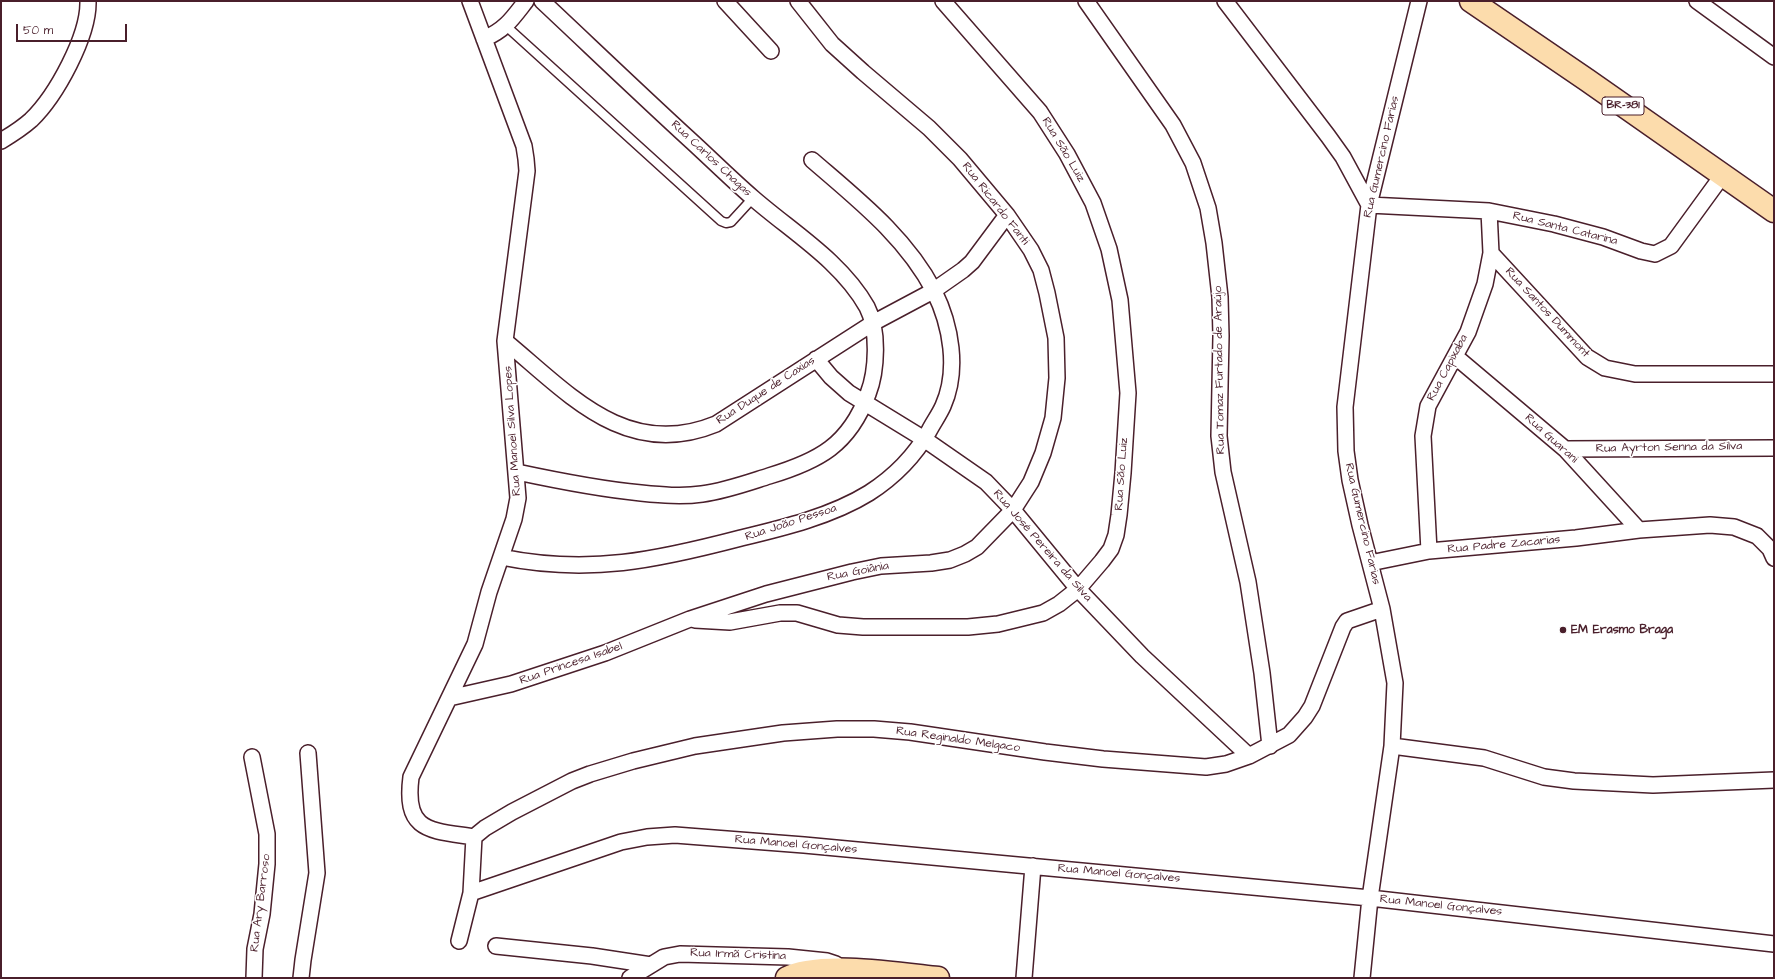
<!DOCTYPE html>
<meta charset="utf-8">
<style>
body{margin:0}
#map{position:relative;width:1775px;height:979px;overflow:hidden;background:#fff;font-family:"Architects Daughter",sans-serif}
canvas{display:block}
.frame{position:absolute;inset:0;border:2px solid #4a1f2b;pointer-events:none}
.scale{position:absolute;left:16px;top:24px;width:111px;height:18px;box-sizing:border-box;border:2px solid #4a1f2b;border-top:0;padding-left:5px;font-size:12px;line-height:14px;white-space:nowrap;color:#4a1f2b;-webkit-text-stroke:3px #fff;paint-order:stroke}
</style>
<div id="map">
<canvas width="1775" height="979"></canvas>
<div class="frame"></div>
<div class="scale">50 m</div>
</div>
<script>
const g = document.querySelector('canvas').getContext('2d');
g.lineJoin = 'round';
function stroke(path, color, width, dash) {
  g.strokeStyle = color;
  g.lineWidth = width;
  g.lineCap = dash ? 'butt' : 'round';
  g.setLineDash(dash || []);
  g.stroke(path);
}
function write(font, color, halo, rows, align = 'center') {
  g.font = font + ' "Architects Daughter",sans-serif';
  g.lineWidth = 3;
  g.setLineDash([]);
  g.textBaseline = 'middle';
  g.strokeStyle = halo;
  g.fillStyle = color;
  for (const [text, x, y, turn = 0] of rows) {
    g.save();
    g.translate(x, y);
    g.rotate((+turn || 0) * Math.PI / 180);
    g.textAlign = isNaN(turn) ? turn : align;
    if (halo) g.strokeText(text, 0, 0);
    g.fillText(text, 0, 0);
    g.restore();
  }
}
const lane = new Path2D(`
 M506,26L721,221L726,223L731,222L753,198`);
const street = new Path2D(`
 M470,1L524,146L526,159L527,171L505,341L518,498L514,519L489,592L475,644L411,777C404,832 429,830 474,837
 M725,1L771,51
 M1086,1L1173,125L1193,163L1208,208L1214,243L1220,297L1221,336L1219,436L1223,472L1248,582L1262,673L1270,746
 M1225,1L1328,136L1343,157L1369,205
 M1697,1L1774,57
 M484,39C506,29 512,19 526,1
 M1,141C11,135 22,128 31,120C56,96 89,36 88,1
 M1369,205L1489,211L1554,224L1603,237L1641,251L1655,254L1671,246L1722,176
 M1491,253L1587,357L1605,368L1635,374H1774
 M505,341C568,393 626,461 716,424L873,323L933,291L963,270L972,262L1007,215
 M1456,357L1565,449L1639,530
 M816,359L831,377L849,393L924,439L986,482L1013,510L1078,589L1142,656L1249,756
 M1565,449L1774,448
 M517,472C559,481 599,489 641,493C661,495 682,497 702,494C725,491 747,483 769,476C819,461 849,445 868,394C877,371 879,330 867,307C841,261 792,232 753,198C731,179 710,158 688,138C639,93 591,47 542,1
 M1429,551L1423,436L1428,406L1468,332L1485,284L1491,253L1489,211
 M501,557C589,575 657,560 741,538C783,528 832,516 869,493C894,477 914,457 929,431C933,423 939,415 943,406C959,370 951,325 934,291C906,237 857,199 812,160
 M1370,563L1429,551L1576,538L1639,530L1710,525L1734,527L1757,536L1770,549L1774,558
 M695,620L730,622L780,613H797L838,625L863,627H968L998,624L1043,613L1059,604L1078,589L1102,561L1111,549L1116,535L1119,515L1123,473L1128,393L1120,300L1109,249L1093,203L1067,154L1040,112L943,1
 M449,698L511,684L605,653L690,619L766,594L852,572L881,566L931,563L950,560L965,554L977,547L1013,510L1031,482L1043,453L1053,418L1057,378L1056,338L1047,293L1041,270L1031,250L1007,215L960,159L929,128L863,72L832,44L798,1
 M1392,746L1484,758L1544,777L1574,781L1653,785L1774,780
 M252,757L267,834V864L262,914L255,949L254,978
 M474,837L485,828L512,812L572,781L590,774L633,761L695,746L783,733L837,729H874L910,732L1045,752L1103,759L1206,767L1226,764L1249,756L1289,735L1305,717L1312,706L1343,627L1347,621L1382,609
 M471,893L621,842L647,837L675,835L804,845L1370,898L1774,944
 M459,941L471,893L474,837
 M496,946L592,956L651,965
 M301,978L303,960L317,873L308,753
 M630,978L664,957L680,954L788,957L827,961L836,964
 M1024,978L1033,866
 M1362,978L1370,898L1392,746L1395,683L1382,609L1360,525L1350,480L1346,451L1345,407L1369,205L1419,1`);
const primary = new Path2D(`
 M1471,1L1587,80L1774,211
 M787,978C819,961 901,974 938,978`);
stroke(lane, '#4a1f2b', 11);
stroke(street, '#4a1f2b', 18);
stroke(primary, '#4a1f2b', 25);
stroke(lane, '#fff', 8);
stroke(street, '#fff', 15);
stroke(primary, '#fcdcac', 22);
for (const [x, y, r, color] of [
 [1563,630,4,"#4a1f2b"]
]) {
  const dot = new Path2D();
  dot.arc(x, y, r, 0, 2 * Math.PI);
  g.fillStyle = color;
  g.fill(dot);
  stroke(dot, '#fff', 1.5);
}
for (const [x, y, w] of [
 [1623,106,42]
]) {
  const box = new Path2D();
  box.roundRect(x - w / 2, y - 9, w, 18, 3);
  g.fillStyle = '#fff';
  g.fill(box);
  stroke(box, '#4a1f2b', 1);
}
write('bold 11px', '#4a1f2b', null, [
 ["BR-381",1623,106]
]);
write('12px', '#4a1f2b', '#fff', [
 ["Rua São Luiz",1063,150,59],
 ["Rua Gumercino Farias",1382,157,-77],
 ["Rua Carlos Chagas",711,159,43],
 ["Rua Ricardo Fanti",995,204,52],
 ["Rua Santa Catarina",1565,229,14],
 ["Rua Santos Dummont",1547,313,47],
 ["Rua Capixaba",1448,368,-62],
 ["Rua Tomaz Furtado de Araújo",1220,370,-91],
 ["Rua Duque de Caxias",766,391,-33],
 ["Rua Manoel Silva Lopes",513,431,-94],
 ["Rua Guarani",1551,439,42],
 ["Rua Ayrton Senna da Silva",1669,448,-1],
 ["Rua São Luiz",1122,474,-86],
 ["Rua João Pessoa",791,523,-18],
 ["Rua Gumercino Farias",1362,524,77],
 ["Rua Padre Zacarias",1504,545,-5],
 ["Rua José Pereira da Silva",1042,546,49],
 ["Rua Goiânia",858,572,-11],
 ["Rua Princesa Isabel",571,664,-19],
 ["Rua Reginaldo Melgaco",958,740,8],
 ["Rua Manoel Gonçalves",796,845,5],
 ["Rua Manoel Gonçalves",1119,874,5],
 ["Rua Ary Barroso",261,903,-83],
 ["Rua Manoel Gonçalves",1441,906,6],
 ["Rua Irmã Cristina",738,955,2]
]);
write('bold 12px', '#4a1f2b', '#fff', [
 ["EM Erasmo Braga",1571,630]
], 'left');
</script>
